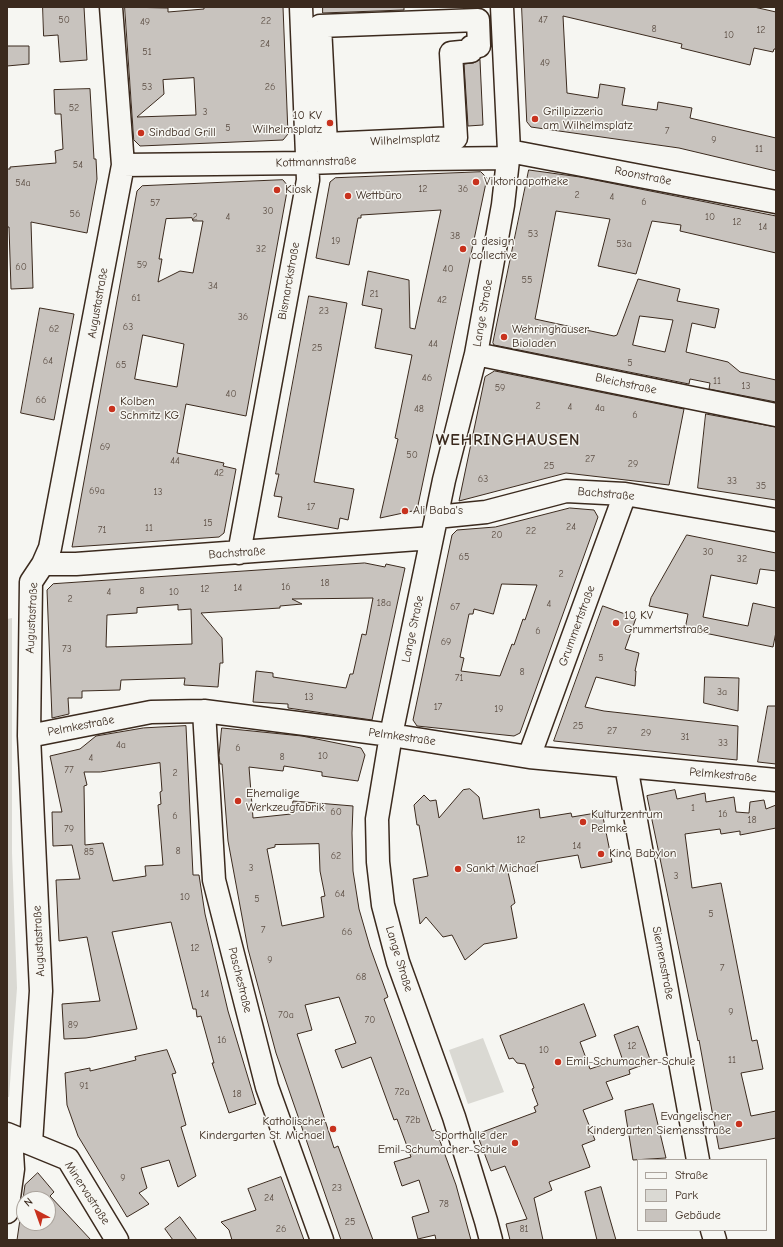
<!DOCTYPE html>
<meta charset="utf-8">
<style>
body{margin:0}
#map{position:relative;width:783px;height:1247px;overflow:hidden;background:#f6f6f2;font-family:"Comic Neue",sans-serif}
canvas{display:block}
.frame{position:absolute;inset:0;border:8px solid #3b2a1e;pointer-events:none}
.legend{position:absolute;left:637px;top:1159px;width:130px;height:72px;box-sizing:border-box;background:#f6f6f2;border:1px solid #aba49d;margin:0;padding:5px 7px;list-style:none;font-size:12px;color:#3b2a1e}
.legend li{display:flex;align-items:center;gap:8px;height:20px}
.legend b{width:20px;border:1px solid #aba49d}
.north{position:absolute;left:16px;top:1191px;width:40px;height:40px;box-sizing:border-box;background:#f6f6f2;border:1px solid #aba49d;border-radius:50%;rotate:319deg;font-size:11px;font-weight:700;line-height:16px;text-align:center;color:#3b2a1e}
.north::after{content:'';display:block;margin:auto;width:14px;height:18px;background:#c8321e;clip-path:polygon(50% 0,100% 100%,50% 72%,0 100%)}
</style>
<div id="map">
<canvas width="783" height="1247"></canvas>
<div class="frame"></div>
<ul class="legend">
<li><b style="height:5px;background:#f6f6f2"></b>Straße</li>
<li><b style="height:11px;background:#dad9d3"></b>Park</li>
<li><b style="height:11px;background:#c8c3be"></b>Gebäude</li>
</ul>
<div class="north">N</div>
</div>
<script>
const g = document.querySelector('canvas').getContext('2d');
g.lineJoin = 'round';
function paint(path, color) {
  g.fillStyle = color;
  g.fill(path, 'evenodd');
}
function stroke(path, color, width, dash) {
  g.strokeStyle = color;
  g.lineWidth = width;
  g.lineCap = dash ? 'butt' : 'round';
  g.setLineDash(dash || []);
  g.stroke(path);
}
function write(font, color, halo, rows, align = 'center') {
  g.font = font + ' "Comic Neue",sans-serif';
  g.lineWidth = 3;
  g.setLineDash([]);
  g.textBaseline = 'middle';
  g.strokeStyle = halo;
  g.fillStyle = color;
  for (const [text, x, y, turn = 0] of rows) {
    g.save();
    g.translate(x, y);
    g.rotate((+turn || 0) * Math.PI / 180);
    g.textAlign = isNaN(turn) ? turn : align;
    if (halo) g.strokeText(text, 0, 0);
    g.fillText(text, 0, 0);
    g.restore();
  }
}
paint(new Path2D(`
 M12,618V853L17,988L9,1097H7V619Z
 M483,1038L504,1092L468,1104L449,1050Z`), '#dad9d3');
const building = new Path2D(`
 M43,7H84L87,60L60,62L58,35L44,36Z
 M125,7L168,8V12L204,9V7H283L288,134L283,140L140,146L134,140ZM194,78L196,115L137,117L164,94L163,80Z
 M323,7H404V10L323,13Z
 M522,7H754L776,12V49H774L773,52L754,48L750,65L681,48L682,44L563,16L567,93L598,98L600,84L625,88L622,105L657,110L658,102L692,108L690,118L776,138V171L679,148L531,127L527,122Z
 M7,46H29V64L7,66Z
 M480,60L483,125L468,126L464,64L473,63Z
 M90,89L94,159H96L97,179L87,233L31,222L33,288L11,289L9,227H7V169H10V167L56,163L55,151L63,149L61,114H55L54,90Z
 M529,170L580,177L776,216V253L680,231L681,225L652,221L636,274L598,266L610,219L556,211L535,319L614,336L617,335L638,279L680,289L677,301L719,309L715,328L692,323L686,352L728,362L740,372L776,380V402L709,389L710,383L690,379L689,384L494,345L493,343ZM640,316L673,320L665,352L633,345Z
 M481,172L487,178L417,510L380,518L398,439L395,438L412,355L375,348L382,309L362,305L368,271L409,280L410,328L415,329L441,210L361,215V218H358L349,265L316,258L330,182L335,178Z
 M283,180L288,186L246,416L186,404L177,453L224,463L223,466L236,469L224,533L219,537L72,547L137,191L142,186ZM192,218L193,221H203L193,273L180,271L158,282L162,259H159L166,219ZM143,335L184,344L177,387L135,379Z
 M309,296L347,303L314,482L354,489L348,520L340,518L338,529L278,517L282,497L274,496L279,474H276Z
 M40,308L74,314L54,420L21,413Z
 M495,371L684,409L669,485L566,473L459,501L485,377Z
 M706,414L776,427V500L698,488Z
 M570,508L594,510L598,517L520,733L514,736L417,726L413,720L452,535L457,530L495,527ZM502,584L537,585L525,620L523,619L514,645L512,644L500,676L461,671L464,658L460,657L469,614H473L474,609L493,614Z
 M687,535L776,553V571L760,569L757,584L711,575L703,617L748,626L753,603L776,608V632L773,647L685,629L688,614L649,606L651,598Z
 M365,563L385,567L386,564L405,568L372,720L288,708V704L253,702L256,671L273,673V677L346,688L350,674H353L362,634L366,635L373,598L292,599L302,604L280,606V608L201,613L222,638L223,663H220L218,687L184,685L185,678L121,680L120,690L82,691V698H68L69,714L52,718L47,590L53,584ZM178,605V610L191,609L192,644L106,647L107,615L137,613V608Z
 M603,606L636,618L625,649L639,653L635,671H636L635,686L596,677L585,707L604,711L738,726L737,760L554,741Z
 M705,677L739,678L738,711L704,703Z
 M768,706H776V764L758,762Z
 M186,726L193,875H199L205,914L228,1011L256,1104L229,1113L212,1063H214L201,1016L197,1017L196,1009H193L171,922L112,932L137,1029L86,1038L64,1039L62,1004L100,1001L87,937L59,941L56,880L80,879L72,845L53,846L52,812H62L50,756L80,749L96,736L143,728ZM160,763L162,791L160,792L161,804L158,805L163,865L145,866L146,876L113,881L103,843L85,845L84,786L87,785L84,772H100Z
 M222,728L302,736L361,748L365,755L358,781L322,776V772L284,766L283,771L249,767L253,818L291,814L293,801L353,806L352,833L353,871L359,909L370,947L388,997L384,999L432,1131L436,1130L456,1185L471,1240H436L435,1235L418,1239L412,1217L429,1212L419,1180L402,1186L394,1162L411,1157L397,1119L394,1120L371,1057L342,1068L335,1050L356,1043L339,997L305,1005L312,1030L297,1034L334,1148L338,1146L373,1240H341L276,1053L248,949L228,841L222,764H220L219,756ZM319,844L320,871L325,896L321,897L324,917L282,926L267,849L275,847V845Z
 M470,789L479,797L483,819L539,809L540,818L571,813L572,817L602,812L612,862L581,868L578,855L536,862V866L534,867L508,872L515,903L511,906L517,938L484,944L465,960L452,935L443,937L426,917L420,924L413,879L428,876L419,825H417L414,805L424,795L430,801L436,800L439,818L463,790Z
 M675,790L677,799L705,793L706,802L734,797L736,812L749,813L750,802L764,800L766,809L776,805V828L740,835V831L721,834L720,829L685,834L692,888L721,883L752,1041L757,1040L763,1069L741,1073L751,1116L776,1111V1138L719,1149L699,1040L698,1041L647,796Z
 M584,1004L596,1036L580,1042L590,1069L622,1058L614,1035L638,1026L651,1062L629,1070L630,1074L606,1082L613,1099L583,1110L595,1140L582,1145L590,1167L549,1182L552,1190L534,1198L543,1240H510L506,1224L527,1219L505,1166L491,1171L477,1134L536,1112L534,1107L538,1105L532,1089L534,1088L525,1064L517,1063L513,1058L509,1059L500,1036Z
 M167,1050L176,1073L172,1074L186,1125L181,1127L196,1176L178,1187L169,1160L141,1168L147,1188L139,1193L149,1204L127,1217L78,1136L67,1105L65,1073L90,1068V1071L136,1060L135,1057Z
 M653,1104L666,1158L633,1160L625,1111Z
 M38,1173L54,1192L50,1196L91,1240H17L25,1185ZM24,1199H48V1223H24Z
 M281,1177L304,1240H232L229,1230L221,1222L256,1210L248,1189Z
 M601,1187L609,1216L616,1240H597L585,1192Z
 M180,1217L197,1240H173L165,1229Z`);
paint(building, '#c8c3be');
stroke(building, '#3b2a1e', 1);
const minor = new Path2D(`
 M478,20L479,46L471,47V51L451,53L456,138L326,144L320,26Z
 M509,151L776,202
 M123,165L307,163L424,159L509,158
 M476,354L776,415
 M436,517L486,512L566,491L625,494L776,520
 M239,553L308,180L301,7
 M43,564H76L432,538
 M204,711L214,880L267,1087L322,1240
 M29,736L151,712L204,711L391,735L529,757L776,780
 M529,757L625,494
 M626,766L698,1160
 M7,1134L68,1159L117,1240
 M31,1143L41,991L29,736L31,582L43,564L50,548L123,165L111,7
 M7,1212L13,1169L11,1136
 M712,1230L715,1240
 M491,1240L486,1221L454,1117L398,962L383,905L378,862L377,819L391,735L444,480L476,354L503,205L509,151L502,7`);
stroke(minor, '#3b2a1e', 25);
stroke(minor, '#f6f6f2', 22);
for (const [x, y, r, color] of [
 [535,119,4,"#c8321e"],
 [330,123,4,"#c8321e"],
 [141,133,4,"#c8321e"],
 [476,182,4,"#c8321e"],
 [277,190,4,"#c8321e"],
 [348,196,4,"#c8321e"],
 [463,249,4,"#c8321e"],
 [504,337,4,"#c8321e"],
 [112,409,4,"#c8321e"],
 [405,511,4,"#c8321e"],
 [616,623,4,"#c8321e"],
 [238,801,4,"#c8321e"],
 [583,822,4,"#c8321e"],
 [601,854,4,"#c8321e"],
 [458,869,4,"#c8321e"],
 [558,1062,4,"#c8321e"],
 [739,1124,4,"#c8321e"],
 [333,1129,4,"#c8321e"],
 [515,1143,4,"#c8321e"]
]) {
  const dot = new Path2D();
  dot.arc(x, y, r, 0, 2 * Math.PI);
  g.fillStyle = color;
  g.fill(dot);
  stroke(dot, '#f6f6f2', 1.5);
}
write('10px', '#5e5046', null, [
 ["50",64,20],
 ["47",543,20],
 ["22",266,21],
 ["49",145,22],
 ["8",654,29],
 ["12",761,30],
 ["10",729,35],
 ["24",265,44],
 ["51",147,52],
 ["49",545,63],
 ["53",147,87],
 ["26",270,87],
 ["52",74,108],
 ["3",205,112],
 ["5",228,128],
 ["7",667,131],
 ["9",714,140],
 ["11",759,149],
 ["54",78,165],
 ["54a",23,183],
 ["12",423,189],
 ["36",463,189],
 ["2",577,195],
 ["4",612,197],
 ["6",644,202],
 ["57",155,203],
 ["30",268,211],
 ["56",75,214],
 ["2",195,217],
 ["4",228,217],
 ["10",710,217],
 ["12",737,222],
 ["14",763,227],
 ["53",533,234],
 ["38",455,236],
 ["19",336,241],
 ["53a",624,244],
 ["32",261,249],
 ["59",142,265],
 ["60",21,267],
 ["40",448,269],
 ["55",527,280],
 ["34",213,286],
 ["21",374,294],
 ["61",136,298],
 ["42",442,300],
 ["23",324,311],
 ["36",243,317],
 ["63",128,327],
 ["62",54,329],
 ["44",433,344],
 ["25",317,348],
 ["64",48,361],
 ["5",630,363],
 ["65",121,365],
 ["46",427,378],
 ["11",717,381],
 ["13",746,386],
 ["59",500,388],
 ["40",231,394],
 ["66",41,400],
 ["2",538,406],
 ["4",570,407],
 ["4a",600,408],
 ["48",419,409],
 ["6",635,415],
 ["69",105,447],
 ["50",412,455],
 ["27",590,459],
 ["44",175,461],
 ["29",633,464],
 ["25",549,466],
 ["42",219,473],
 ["63",483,479],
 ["33",732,481],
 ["35",761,486],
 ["69a",97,491],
 ["13",158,492],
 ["17",311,507],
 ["15",208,523],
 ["24",571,527],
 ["11",149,528],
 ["71",102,530],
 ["22",531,531],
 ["20",497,535],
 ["30",708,552],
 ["65",464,557],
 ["32",742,559],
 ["2",561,574],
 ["18",325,583],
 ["16",286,587],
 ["14",238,588],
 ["12",205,589],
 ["8",142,591],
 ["4",109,592],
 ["10",174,592],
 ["2",70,599],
 ["18a",384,603],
 ["4",549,604],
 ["67",455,607],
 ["6",538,631],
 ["69",446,642],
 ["73",67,649],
 ["5",601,658],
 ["8",522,672],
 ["71",459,678],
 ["3a",722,692],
 ["13",309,697],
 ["17",438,707],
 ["19",499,709],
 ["25",578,726],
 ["27",612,731],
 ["29",646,733],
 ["31",685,737],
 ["33",723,743],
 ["4a",121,745],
 ["6",238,748],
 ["10",323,756],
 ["8",282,757],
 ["4",91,758],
 ["77",69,770],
 ["2",175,773],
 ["1",693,808],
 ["60",336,812],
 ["16",723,814],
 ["6",175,816],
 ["18",752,820],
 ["79",69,829],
 ["12",521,840],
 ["14",577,846],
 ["8",178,851],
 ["85",89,852],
 ["62",336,856],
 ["3",251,868],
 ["3",676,876],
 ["64",340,894],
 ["10",185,897],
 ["5",257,899],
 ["5",711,914],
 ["7",263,930],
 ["66",347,932],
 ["12",195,948],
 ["9",270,960],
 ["7",722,968],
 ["68",361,977],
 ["14",205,994],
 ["9",731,1012],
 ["70a",286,1015],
 ["70",370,1020],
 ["89",73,1025],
 ["16",222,1040],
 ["12",632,1046],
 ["10",544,1050],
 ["11",732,1060],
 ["91",84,1086],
 ["72a",402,1092],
 ["18",237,1094],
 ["72b",413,1120],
 ["9",123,1178],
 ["23",337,1188],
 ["24",269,1198],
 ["78",444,1204],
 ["25",350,1222],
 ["26",281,1229],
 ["81",524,1229]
]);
write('12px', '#3b2a1e', '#f6f6f2', [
 ["Grillpizzeria",543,112],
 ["am Wilhelmsplatz",543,126],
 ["10 KV",322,116,"right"],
 ["Wilhelmsplatz",322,130,"right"],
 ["Sindbad Grill",149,133],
 ["Viktoriaapotheke",484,182],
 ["Kiosk",285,190],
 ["Wettbüro",356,196],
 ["a design",471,242],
 ["collective",471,256],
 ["Wehringhauser",512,330],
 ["Bioladen",512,344],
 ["Kolben",120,402],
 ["Schmitz KG",120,416],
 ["Ali Baba's",413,511],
 ["10 KV",624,616],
 ["Grummertstraße",624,630],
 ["Ehemalige",246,794],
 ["Werkzeugfabrik",246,808],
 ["Kulturzentrum",591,815],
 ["Pelmke",591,829],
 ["Kino Babylon",609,854],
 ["Sankt Michael",466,869],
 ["Emil-Schumacher-Schule",566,1062],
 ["Evangelischer",731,1117,"right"],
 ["Kindergarten Siemensstraße",731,1131,"right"],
 ["Katholischer",325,1122,"right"],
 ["Kindergarten St. Michael",325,1136,"right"],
 ["Sporthalle der",507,1136,"right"],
 ["Emil-Schumacher-Schule",507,1150,"right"]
], 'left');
write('12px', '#3b2a1e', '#f6f6f2', [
 ["Wilhelmsplatz",405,140,-3],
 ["Kottmannstraße",316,162,-2],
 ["Roonstraße",643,176,11],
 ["Bismarckstraße",289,281,-80],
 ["Augustastraße",98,303,-80],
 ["Lange Straße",483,313,-80],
 ["Bleichstraße",626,384,12],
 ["Bachstraße",606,494,5],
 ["Bachstraße",237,553,-4],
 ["Augustastraße",32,618,-87],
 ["Grummertstraße",577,626,-70],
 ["Lange Straße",413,629,-78],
 ["Pelmkestraße",81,726,-11],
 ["Pelmkestraße",402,737,8],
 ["Pelmkestraße",723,775,5],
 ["Augustastraße",39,941,-93],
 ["Lange Straße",399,959,73],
 ["Siemensstraße",663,963,79],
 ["Paschestraße",240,980,76],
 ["Minervastraße",87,1193,57]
]);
g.letterSpacing = '1px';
write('bold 16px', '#3b2a1e', '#f6f6f2', [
 ["WEHRINGHAUSEN",508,440]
]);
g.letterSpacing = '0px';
</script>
